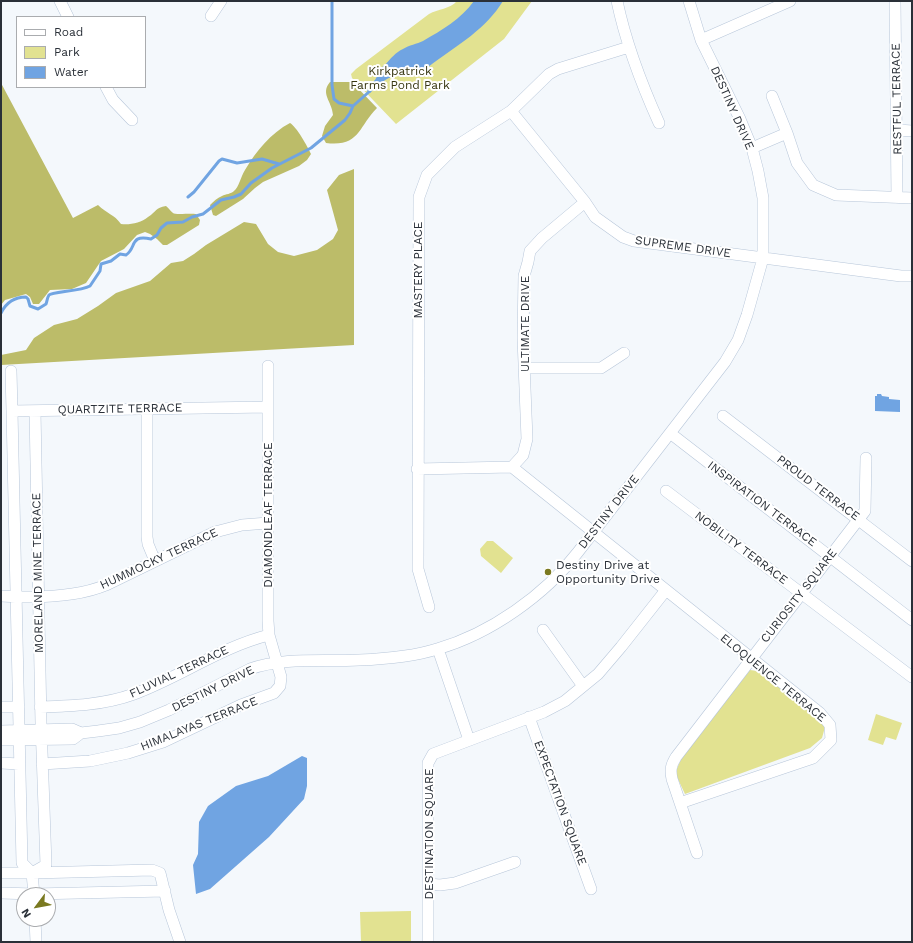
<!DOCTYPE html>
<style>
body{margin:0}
#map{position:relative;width:913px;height:943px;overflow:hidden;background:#f4f8fc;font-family:"Work Sans",sans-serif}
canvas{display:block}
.frame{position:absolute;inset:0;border:2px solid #2a3038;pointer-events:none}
.legend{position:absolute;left:16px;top:16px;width:130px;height:72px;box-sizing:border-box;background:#fff;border:1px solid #aaacaf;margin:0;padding:5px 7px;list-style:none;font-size:12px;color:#2a3038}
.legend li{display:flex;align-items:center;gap:8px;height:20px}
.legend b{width:20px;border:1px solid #aaacaf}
.north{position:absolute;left:16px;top:887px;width:40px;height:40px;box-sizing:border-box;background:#fff;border:1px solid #aaacaf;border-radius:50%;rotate:238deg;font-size:11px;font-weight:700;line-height:16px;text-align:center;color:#2a3038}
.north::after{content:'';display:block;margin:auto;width:14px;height:18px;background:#7a7920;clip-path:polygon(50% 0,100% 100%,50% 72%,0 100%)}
</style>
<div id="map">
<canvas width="913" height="943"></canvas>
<div class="frame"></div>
<ul class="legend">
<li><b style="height:5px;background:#fff"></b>Road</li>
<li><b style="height:11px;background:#e2e291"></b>Park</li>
<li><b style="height:11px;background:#70a4e2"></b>Water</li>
</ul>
<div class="north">N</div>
</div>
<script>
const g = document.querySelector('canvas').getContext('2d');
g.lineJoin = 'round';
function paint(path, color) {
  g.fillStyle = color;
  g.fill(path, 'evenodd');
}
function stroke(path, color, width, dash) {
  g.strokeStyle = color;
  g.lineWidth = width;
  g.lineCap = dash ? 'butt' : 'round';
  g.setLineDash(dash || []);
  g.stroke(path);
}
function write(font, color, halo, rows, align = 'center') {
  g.font = font + ' "Work Sans",sans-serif';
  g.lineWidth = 4;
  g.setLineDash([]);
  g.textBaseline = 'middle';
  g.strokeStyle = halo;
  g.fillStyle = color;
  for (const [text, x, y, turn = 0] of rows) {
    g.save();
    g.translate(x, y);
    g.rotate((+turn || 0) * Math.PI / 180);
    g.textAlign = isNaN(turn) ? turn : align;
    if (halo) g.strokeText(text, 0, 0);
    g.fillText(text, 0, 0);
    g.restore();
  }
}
paint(new Path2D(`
 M457,1H532L504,39L396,124L352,78L351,74L356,69L429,14C438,9 450,9 457,1Z
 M487,541H493L513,558L501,573L481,556L480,549Z
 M750,670L764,672L819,718L825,727L822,738L810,748L685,794L675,773L682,757Z
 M876,714L902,723L896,740L886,737L883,745L868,740Z
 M411,911V942H361L360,912Z`), '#e2e291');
paint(new Path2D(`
 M330,82H352L377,108C358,127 360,147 326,143L322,136L325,126L333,115C332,101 320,94 330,82Z
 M1,83L73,218L98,205C107,214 114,214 121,224C130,225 141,223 148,217C157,211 155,208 166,206C169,208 170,211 173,213C175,215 191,213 196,214L200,220L199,225L167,245H163L157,239L150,234L145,232L137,235L124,249L101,261L86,283L72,289L50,290L39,304H33L30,297L26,294L5,300L1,305Z
 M290,123C296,126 308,147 311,154L307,160L299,166L263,182L255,188L243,199L216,216L213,215L210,205C214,201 217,198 222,196C226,194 231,194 234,191C239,187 241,176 245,170C256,151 271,133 290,123Z
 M354,169V345L1,365V355L26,350L34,338L54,325L77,319L98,306L116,293L150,281L171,263L183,261L194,254L206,245L244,222L256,224L268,244L278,252L294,256L317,250L333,239L338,230L327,190L339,175Z`), '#bcbc69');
paint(new Path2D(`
 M474,1H503C486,29 458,45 432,64C427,68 420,74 414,75C408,77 401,75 395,76C385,78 377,86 370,93L367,91L369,85L375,80L383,66L385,65C390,59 396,52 403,49C409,45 417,44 423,41C442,30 461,19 474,1Z
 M877,394H881L882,396L889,397V399L900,400V412L875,411V396H877Z
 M302,756L307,758V786L304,799L269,837L210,889L196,894L193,865L198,854L199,822L208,806L236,786L268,776Z`), '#70a4e2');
stroke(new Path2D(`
 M332,1V85L334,99L339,103L353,106
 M188,197L194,192L219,161L222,159L237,163L262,159L279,164
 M1,313C6,303 15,297 26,297L28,299L30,306L38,309L46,304C47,302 47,298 49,295C52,292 81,291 90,286L100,271L101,264L111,261L120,254L126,255C137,248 129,234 151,239L157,235L161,228L167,223L183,222L192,217L203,214L221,200L234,197L241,194L251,183L272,168L311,148L345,120L350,113L353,106L370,91`), '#70a4e2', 3);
const minor = new Path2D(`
 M60,1L68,17
 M617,1C626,44 641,83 659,123
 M895,1L897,198
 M211,16L221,1
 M701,40L790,1
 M106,87L113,100L132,120
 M772,96L787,133
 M511,111L585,202L595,217L623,237L634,241L901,276H912
 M898,130L912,131
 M752,148L787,133L797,163L813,185L836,195L912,198
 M524,368H601L624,353
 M11,371L12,411L268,407
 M147,409V537L148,544L155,561
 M12,411L22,863L32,873L34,895
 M723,416L912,561
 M670,433L912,620
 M512,467L523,455L527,439L523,338L524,276L528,262L530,251L542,238L585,202
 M417,469L512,467L820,713L830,725L831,740L813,758L680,803
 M666,491L912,677
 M1,596C34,598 75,598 106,585L215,532L242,525L268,523
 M429,607L418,569L419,197L427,175L455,147L511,111L549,74L558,69L629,47
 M543,630L583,686
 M438,649L469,740
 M1,707H19
 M40,707C72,706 104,705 134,694C180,677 221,647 269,635
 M529,717L591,889
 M1,731L72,729L81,733L98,731L119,728L140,722L169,710L250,669C285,657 322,662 359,660C385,659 412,657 437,649C490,634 545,595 578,552L725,362L738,340L747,315L763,258V198L758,171L752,148L740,119L701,40L689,1
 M1,740L73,739L81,733
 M1,763L19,764
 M42,764L90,761L128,753L163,742L241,705L274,693L280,686L281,677L269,635L268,621V366
 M697,853L672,779C670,770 671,765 676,757L865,511L866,458
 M1,873H32L152,870L160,873L169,910L180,942
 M32,873L46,865L41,723L35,411
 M428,884L440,885L455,883L515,862
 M1,893L34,894L165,891
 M35,919L36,942
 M428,942V763L433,754L544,712L565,701L598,674L621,647L666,590`);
stroke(minor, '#b7c6d9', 12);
stroke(minor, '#fff', 11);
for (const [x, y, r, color] of [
 [548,572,4,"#7a7920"]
]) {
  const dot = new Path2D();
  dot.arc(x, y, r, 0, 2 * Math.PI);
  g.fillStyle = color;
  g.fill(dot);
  stroke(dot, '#fff', 1.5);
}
write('12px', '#383713', '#fff', [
 ["Kirkpatrick",400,71],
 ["Farms Pond Park",400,85]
]);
write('12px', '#2a3038', '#fff', [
 ["RESTFUL TERRACE",897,99,-91],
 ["DESTINY DRIVE",732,108,66],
 ["SUPREME DRIVE",683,247,8],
 ["MASTERY PLACE",418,270,-90],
 ["ULTIMATE DRIVE",525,324,-90],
 ["QUARTZITE TERRACE",120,409,-1],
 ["PROUD TERRACE",818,488,37],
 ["INSPIRATION TERRACE",762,504,37],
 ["DESTINY DRIVE",609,512,-52],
 ["DIAMONDLEAF TERRACE",268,515,-90],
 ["NOBILITY TERRACE",741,548,37],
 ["HUMMOCKY TERRACE",159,559,-25],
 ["MORELAND MINE TERRACE",38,573,-91],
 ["CURIOSITY SQUARE",799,596,-52],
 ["FLUVIAL TERRACE",179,672,-25],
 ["ELOQUENCE TERRACE",773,678,39],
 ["DESTINY DRIVE",213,689,-26],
 ["HIMALAYAS TERRACE",199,724,-22],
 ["EXPECTATION SQUARE",560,803,70],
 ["DESTINATION SQUARE",429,834,-90]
]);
write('12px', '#2a3038', '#fff', [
 ["Destiny Drive at",556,565],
 ["Opportunity Drive",556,579]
], 'left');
</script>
